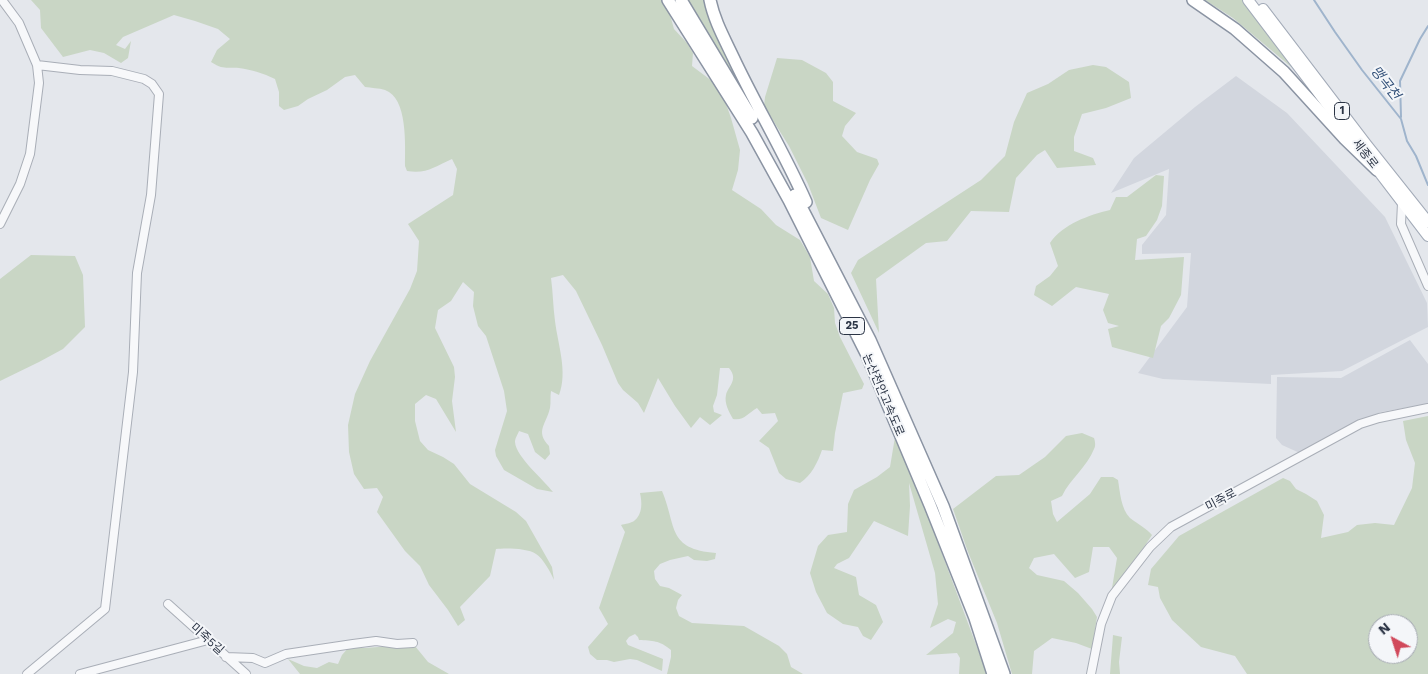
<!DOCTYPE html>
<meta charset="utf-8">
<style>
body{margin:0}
#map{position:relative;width:1428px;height:674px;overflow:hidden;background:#e4e7ec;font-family:"Work Sans",sans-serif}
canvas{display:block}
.north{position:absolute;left:1368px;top:614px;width:50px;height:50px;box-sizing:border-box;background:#f4f6f9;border:1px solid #a4a8b1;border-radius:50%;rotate:320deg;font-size:14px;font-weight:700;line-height:20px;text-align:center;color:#2b3445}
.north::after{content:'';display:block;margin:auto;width:18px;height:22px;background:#d1495b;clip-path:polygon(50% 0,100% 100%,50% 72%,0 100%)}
</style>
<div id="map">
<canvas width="1428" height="674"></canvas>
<div class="north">N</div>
</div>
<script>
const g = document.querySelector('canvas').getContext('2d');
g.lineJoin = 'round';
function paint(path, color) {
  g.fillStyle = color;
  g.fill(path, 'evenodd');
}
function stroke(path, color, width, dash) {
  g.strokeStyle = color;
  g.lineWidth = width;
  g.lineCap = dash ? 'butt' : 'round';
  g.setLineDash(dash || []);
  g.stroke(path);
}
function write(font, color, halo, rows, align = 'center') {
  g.font = font + ' "Work Sans","Noto Sans KR",sans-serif';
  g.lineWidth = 4;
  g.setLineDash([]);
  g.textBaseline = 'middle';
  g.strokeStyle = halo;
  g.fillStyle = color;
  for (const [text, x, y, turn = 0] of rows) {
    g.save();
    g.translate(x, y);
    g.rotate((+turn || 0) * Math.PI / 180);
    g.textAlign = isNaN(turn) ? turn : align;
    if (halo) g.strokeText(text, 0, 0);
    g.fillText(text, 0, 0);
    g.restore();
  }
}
paint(new Path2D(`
 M1236,76L1287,113L1385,217L1427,303L1428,327L1342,371L1271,375V384L1163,379L1138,373L1187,307L1191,253L1142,254V245L1166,215L1169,169L1111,193L1134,158L1195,107Z
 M1410,340L1428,364V404L1381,412L1351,425L1302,454L1282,445L1276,438L1277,377L1341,378Z`), '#d2d6de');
paint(new Path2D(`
 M31,0H662L669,11L674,29L687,43L693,53L692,66L712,81L724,98L731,118L740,150L738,170L732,190L761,209L776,225L800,240L810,257L814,281L828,294L834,308L835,323L840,337L864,384L862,389L843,393L835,433L833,451L822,450C818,462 811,476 800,483L786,479L779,473L769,448L759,441L778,421L775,413L762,414L757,408C748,413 744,421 733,419C729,412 724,403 726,395C728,386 739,380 729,368H720L717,395L713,406L714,412L722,415L710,425L700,417L691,428L675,406L658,378L644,413L638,403L623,390L618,383L602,345L576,291L563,275L551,278C553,292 553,307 555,321C558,345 568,372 559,395L551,391C550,397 551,402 550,408C546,425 535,431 549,446L550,454L545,460L535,452L528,434L519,431C518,434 515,438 515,442C516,457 544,480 553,492L537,489L504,470L496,456L495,450L507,411L504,391L486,336L478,326L473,306L474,292L463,282L451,301L438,310L435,328L454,367L455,377L452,401L456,432L436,399L426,395L415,404V421L420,441L428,450L443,457L454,464L470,484L516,512L526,521L552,567L554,580C551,573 543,558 536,554C528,548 505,548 496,549L490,576L460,607L465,620L458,626L448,610L429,585L420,566L405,551L377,512L383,497L377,488L364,489L354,474L349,452L348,425L355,394L370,361L410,289L417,271L419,241L408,224L453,195L457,169L452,159C434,167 427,174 407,171L405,166C405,145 408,98 385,90C379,88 371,88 365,87L355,75L345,77L327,90L308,99L298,106L284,110L279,106V92L275,79C263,73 252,70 239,68C225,67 224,70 211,62L217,50L230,39L218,29L195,21L174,15L123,37L116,45L125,49L131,41L128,58L121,63L104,53L90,50L63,57L41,28L40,10Z
 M686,0H707L772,139Z
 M1205,0H1243L1296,71L1233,18Z
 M777,58L802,60L826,73L833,82V101L856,113L845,126L842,136L857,152L877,159L879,164L870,180L848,230L821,218L808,184L789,146L764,106L765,97Z
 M1093,65L1106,67L1129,82L1131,98L1106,108L1082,114L1074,137V151L1093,158L1096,165L1057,168L1045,150L1037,155L1016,178L1009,212L971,211L947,241L926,243L876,279L879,333L851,273L858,260L981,180L1005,156L1014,122L1027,93L1048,84L1069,70Z
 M1156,175L1164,176L1162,206L1157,220L1146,236L1137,239L1135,260L1184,257L1181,295L1169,318L1161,326L1153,358L1112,347L1108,329L1119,326L1108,323L1103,310L1109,294L1076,287L1052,306L1034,295L1036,286L1050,276L1058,266L1050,243C1063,224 1089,215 1110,210L1116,197H1127Z
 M31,255L75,256L83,275L85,327L63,349L39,362L0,381V279Z
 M1428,416V674H1247L1235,656L1201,647L1172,620L1160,598L1158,587L1148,585L1151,569L1179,536L1283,478L1290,481L1296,489L1306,494L1317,501L1324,515L1321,538L1348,532L1357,525L1375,523L1394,525L1412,488L1415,463L1406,440L1403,421ZM1378,624H1408V654H1378Z
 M1082,433L1094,438C1095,441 1096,446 1094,449C1087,467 1070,479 1062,496L1051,501L1053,514L1057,522L1090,494L1101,477H1113L1118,480C1120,492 1121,509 1130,518C1138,524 1146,528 1152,535L1142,550L1130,573L1111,594L1117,558L1109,547H1093L1089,572L1075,578L1054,554L1034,558L1029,568L1037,575L1064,581L1078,593L1092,609L1097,617L1092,649L1076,643L1052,638L1034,651L1032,674H1012L997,623L968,552L953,509L996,476L1019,475L1045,457L1066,436Z
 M895,437L919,492L987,674H959L960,658L957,653L926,655L953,633L956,622L948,619L930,628L938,604L935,573L909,483L910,506L908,536L874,521L849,558L837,564L834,568L856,577L859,595L876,605L883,622L871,640L863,636L858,627L843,624L827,613L816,592L810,573L818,546L828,535L847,532L848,504L854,490L877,477L890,467Z
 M662,491C677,527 667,549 716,553L715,559L707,561L694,560L688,556L670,560L660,564L654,571L655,579L660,586L669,588L682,595L678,600L676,608L679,616L692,623L744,626L779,646L787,654L791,667L803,674H667L671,657V650C659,640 653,641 639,640L638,637L635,634L629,637L626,641L628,645L663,659L662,671L637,660L630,659L614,662L607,660H597L590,654L588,647L608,624L599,608L625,532L621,525C625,524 631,523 634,521C643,514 642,502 640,493Z
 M1113,635L1122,637L1119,662L1120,674H1110Z
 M391,646H415L428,662L449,674H300L288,659L304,666L317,668L329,662L338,664L342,655L349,647L365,648Z`), '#c9d6c5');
stroke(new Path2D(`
 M1314,0L1335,32L1362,70L1401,119L1407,141L1416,156L1428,185
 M1401,117L1400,81L1420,39L1428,26`), '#9fb4cc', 2);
const minor = new Path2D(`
 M1402,203L1401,224L1428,286
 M0,224L20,184L30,154L39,83L37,65L19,23L2,0
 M168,604L246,674
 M226,657L253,658L265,663L286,654L353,644L376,641L397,644L413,643
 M27,674L105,609L133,372L137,273L151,195L159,94L152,84L144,79L112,71L80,70L37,65
 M80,674L208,640
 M1091,674L1101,624L1112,596L1150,547L1171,527L1360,424L1379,418L1428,408`);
const major = new Path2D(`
 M1248,0L1361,149
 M1263,9L1366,144L1428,222
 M1373,164L1428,236`);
const highway = new Path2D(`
 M668,0L752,133L789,200L866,353L930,505L975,618L993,674
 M681,0L752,118
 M710,0C714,20 724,38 733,57C756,106 784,152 806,202
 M1193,0L1235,29L1284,72L1345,139L1377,170
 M795,195L870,340L943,506L1004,674`);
stroke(minor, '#a9aeb7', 10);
stroke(major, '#a3abb8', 12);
stroke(highway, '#8b94a3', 14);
stroke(minor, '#f7f8fa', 8);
stroke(major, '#fff', 10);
stroke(highway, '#fff', 11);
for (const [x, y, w] of [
 [1342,111,15],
 [852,326,25]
]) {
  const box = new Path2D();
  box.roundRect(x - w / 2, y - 8.5, w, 17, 4);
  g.fillStyle = '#f4f6f9';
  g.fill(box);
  stroke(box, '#2b3445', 1);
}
write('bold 11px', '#2b3445', null, [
 ["1",1342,111],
 ["25",852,326]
]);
write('12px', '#2b3445', '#f4f6f9', [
 ["세종로",1365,154,52],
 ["논산천안고속도로",883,395,67],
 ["미죽로",1221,500,-28],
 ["미죽5길",207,639,42]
]);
write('italic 14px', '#34527a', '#f4f6f9', [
 ["맹곡천",1385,83,52]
]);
</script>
